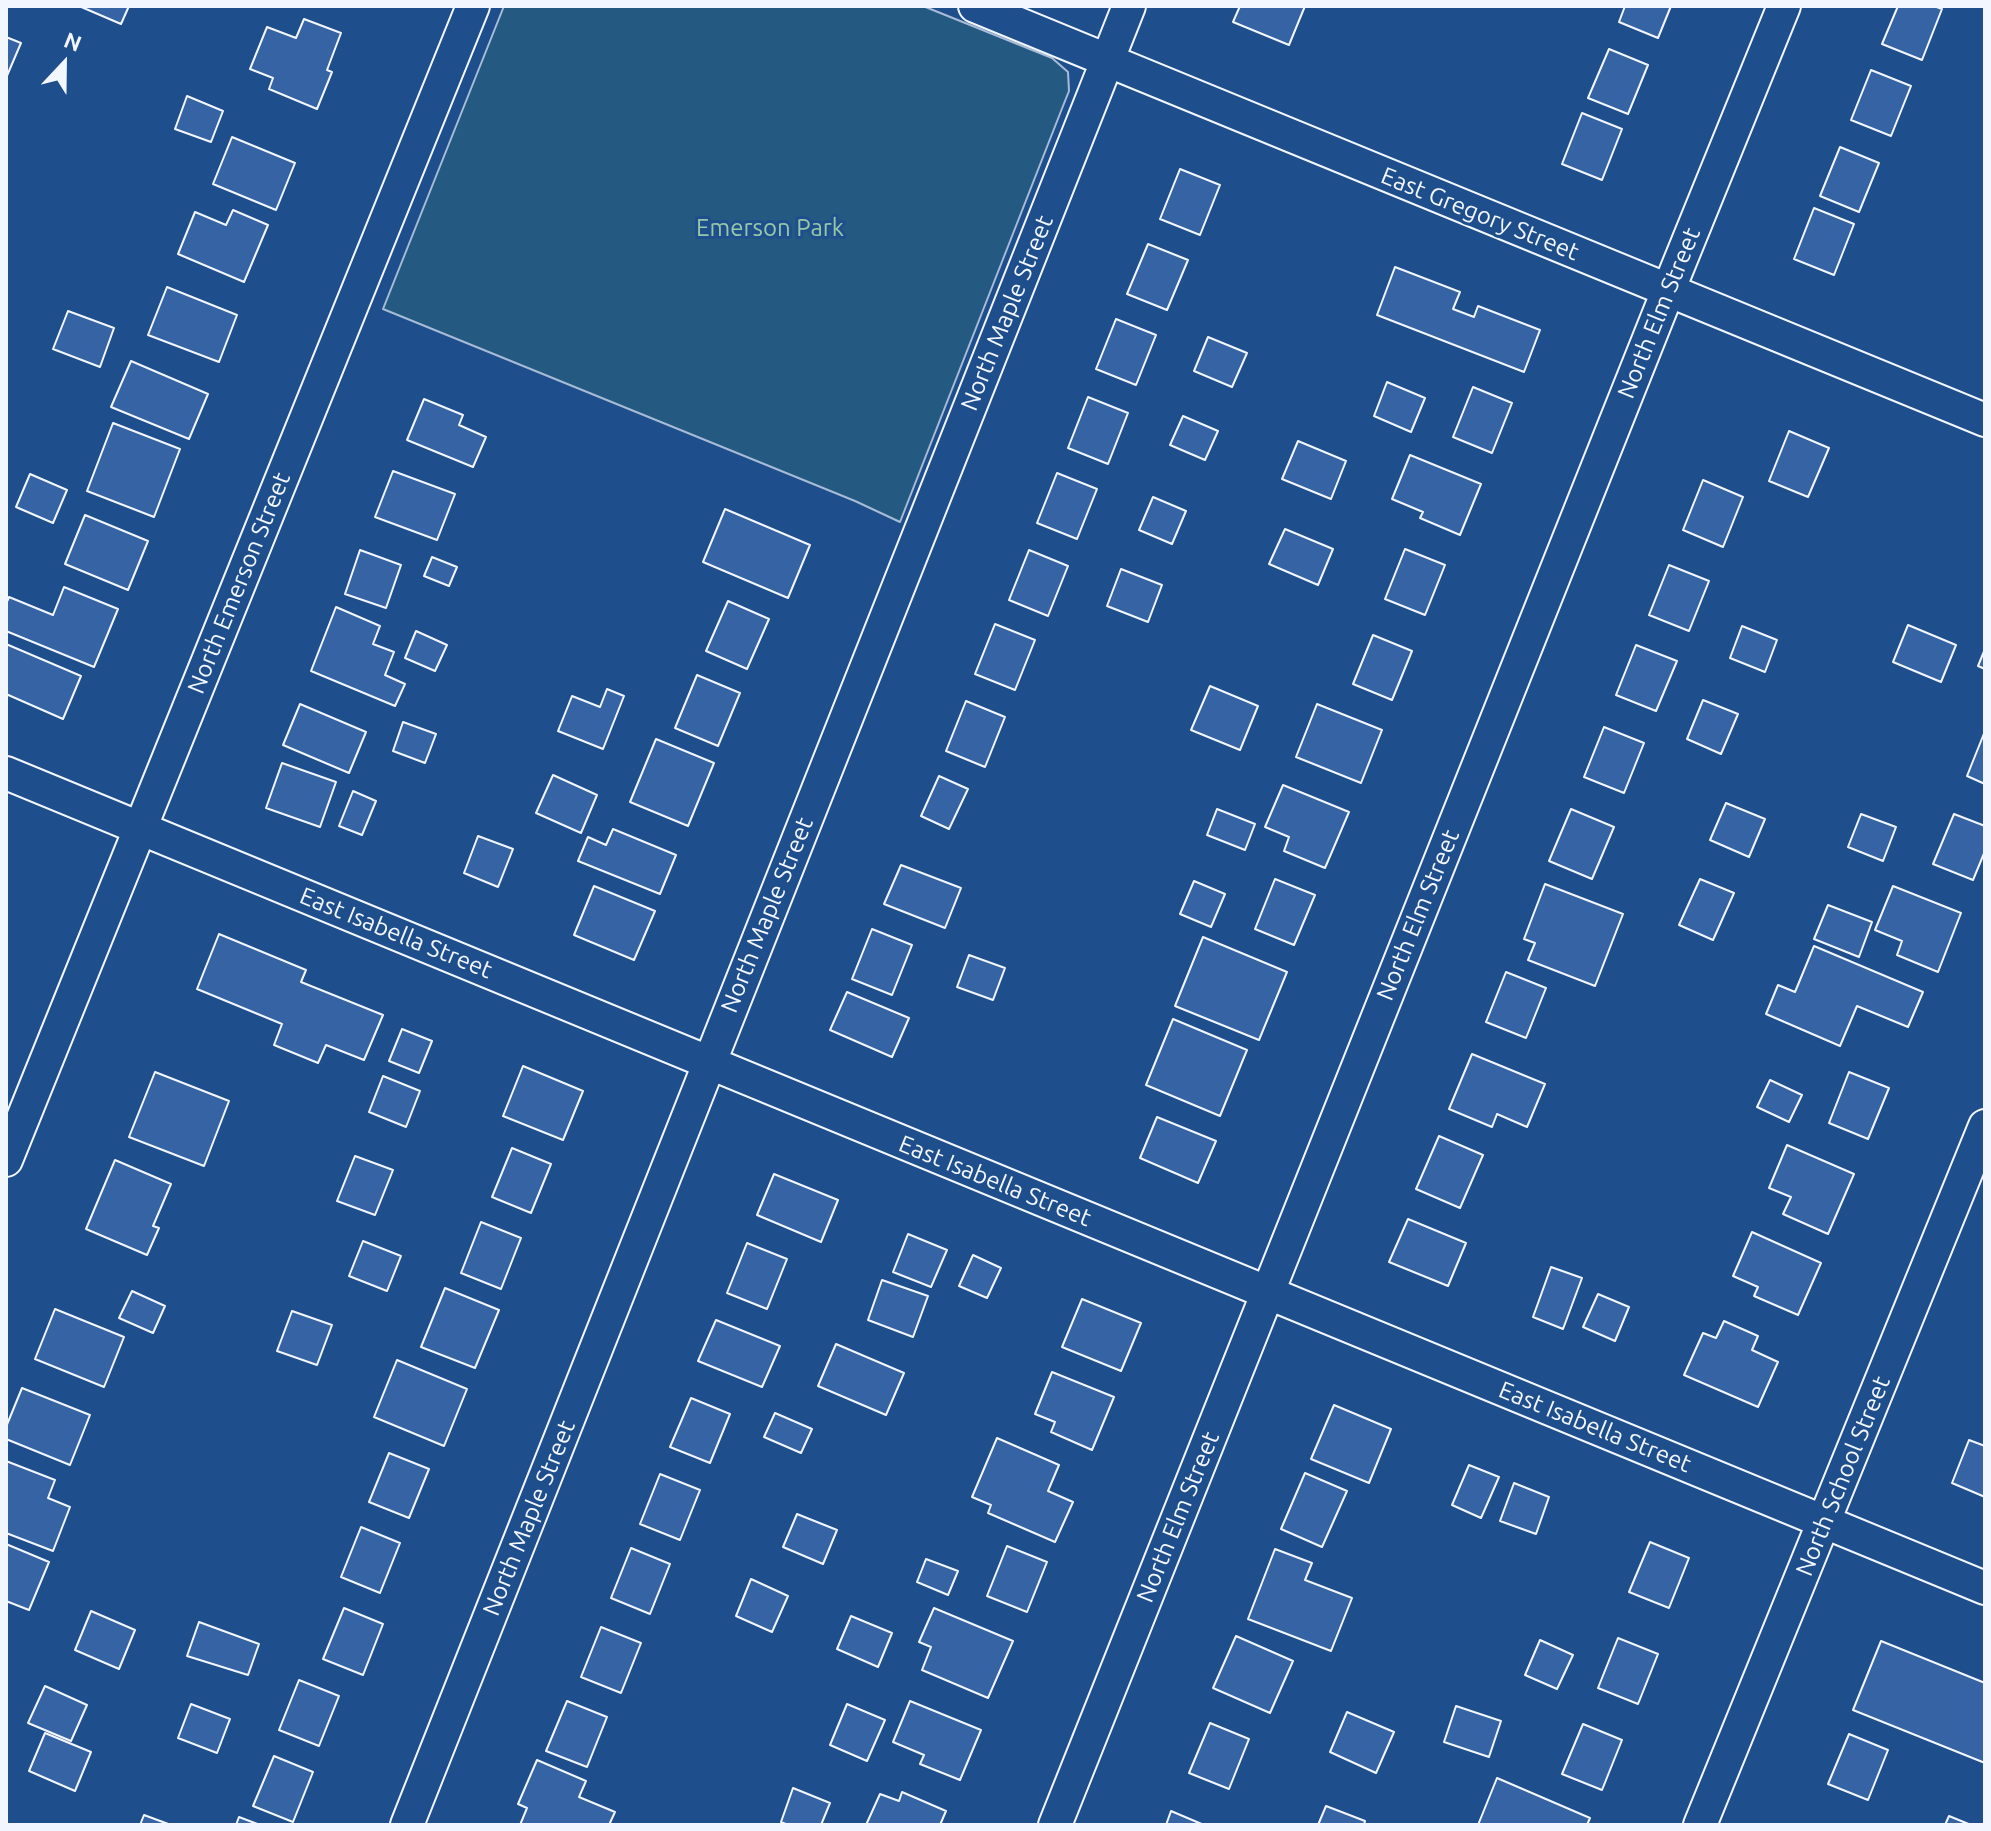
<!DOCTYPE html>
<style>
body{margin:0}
#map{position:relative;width:1991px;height:1831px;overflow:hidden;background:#1f4e8c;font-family:Ubuntu,sans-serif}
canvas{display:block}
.frame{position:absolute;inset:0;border:8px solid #f2f6ff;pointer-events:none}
.north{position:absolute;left:24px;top:24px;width:80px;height:80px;-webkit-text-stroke:6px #1f4e8c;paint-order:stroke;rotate:22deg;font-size:22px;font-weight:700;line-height:32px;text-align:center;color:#f2f6ff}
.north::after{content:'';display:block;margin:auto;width:28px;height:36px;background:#f2f6ff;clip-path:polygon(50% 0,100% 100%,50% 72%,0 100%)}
</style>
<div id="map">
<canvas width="1991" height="1831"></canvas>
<div class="frame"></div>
<div class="north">N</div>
</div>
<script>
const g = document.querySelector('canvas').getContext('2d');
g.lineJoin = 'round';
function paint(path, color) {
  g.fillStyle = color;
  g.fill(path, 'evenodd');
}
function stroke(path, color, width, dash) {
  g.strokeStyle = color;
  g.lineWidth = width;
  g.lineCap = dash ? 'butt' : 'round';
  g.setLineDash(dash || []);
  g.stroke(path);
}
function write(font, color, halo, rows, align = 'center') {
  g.font = font + ' Ubuntu,sans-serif';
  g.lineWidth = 6;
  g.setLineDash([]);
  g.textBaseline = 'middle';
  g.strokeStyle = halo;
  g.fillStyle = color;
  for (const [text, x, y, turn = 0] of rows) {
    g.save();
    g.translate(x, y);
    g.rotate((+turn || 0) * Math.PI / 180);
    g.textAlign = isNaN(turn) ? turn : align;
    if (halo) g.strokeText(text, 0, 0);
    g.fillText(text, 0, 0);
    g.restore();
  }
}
const green = new Path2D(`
 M504,6H923L1052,58L1068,72L1069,91L1063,106L900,522L855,501L383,309Z`);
paint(green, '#245a82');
stroke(green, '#a8bbd7', 2);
const building = new Path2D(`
 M79,6H129L121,24Z
 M1240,6H1305L1289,45L1233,22Z
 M1625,6H1671L1658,38L1619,22Z
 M1898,6H1934L1942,9L1922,60L1882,44Z
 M304,19L341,33L327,70L332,72L317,109L269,89L273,78L250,69L267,27L296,38Z
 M6,37L21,43L6,78Z
 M1609,49L1648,65L1628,114L1588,98Z
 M1871,70L1911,86L1891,136L1851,120Z
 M187,96L223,111L211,142L175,129Z
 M1582,113L1622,129L1602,180L1562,164Z
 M232,137L295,163L276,210L213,184Z
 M1840,147L1879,163L1859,212L1820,196Z
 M1180,169L1220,185L1200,235L1160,219Z
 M1814,208L1854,224L1834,275L1794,259Z
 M233,210L268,225L244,282L178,254L195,212L226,225Z
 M1148,244L1188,260L1167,310L1127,294Z
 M1395,267L1460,292L1453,309L1474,317L1478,306L1540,330L1524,372L1377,315Z
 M167,287L237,315L219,362L148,335Z
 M68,311L114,328L100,367L53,349Z
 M1116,319L1156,335L1136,385L1096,369Z
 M1208,337L1247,353L1232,387L1194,371Z
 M131,361L208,394L189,439L111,407Z
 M1387,382L1425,398L1411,432L1374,416Z
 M1473,387L1512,403L1492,453L1453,437Z
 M1088,397L1128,413L1108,464L1068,448Z
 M424,399L463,415L459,425L486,437L473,467L407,440Z
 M1183,416L1218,431L1205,460L1170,445Z
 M113,423L180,449L154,517L87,491Z
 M1789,431L1829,448L1808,497L1769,481Z
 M1298,441L1346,461L1331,499L1282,479Z
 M1410,455L1481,484L1460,535L1420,518L1423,512L1392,499Z
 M393,471L455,494L437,540L375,517Z
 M1057,473L1097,489L1077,539L1037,523Z
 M30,474L67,490L53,523L16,507Z
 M1703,480L1743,497L1723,547L1683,530Z
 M1153,497L1186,511L1172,544L1139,530Z
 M725,509L810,545L788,598L703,562Z
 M85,515L148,541L128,590L65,564Z
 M1285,529L1333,549L1318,585L1269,564Z
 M1405,549L1445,565L1425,615L1385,599Z
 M360,550L401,565L386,608L345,594Z
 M1029,550L1068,566L1048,616L1009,600Z
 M432,557L457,567L449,586L424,576Z
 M1669,565L1709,581L1689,631L1649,615Z
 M1121,569L1162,585L1148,622L1107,606Z
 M64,587L118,609L94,667L6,631V604L9,597L53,615Z
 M728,601L769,619L747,669L706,651Z
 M336,607L380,626L373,644L394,652L385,675L405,684L395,706L311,671Z
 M995,624L1035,640L1015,690L975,674Z
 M1908,625L1956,645L1941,682L1893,662Z
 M1742,626L1777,640L1765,672L1730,658Z
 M416,631L447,645L435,671L405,658Z
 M1373,635L1412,651L1392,700L1353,684Z
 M6,644L81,676L63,719L6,694Z
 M1636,645L1677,661L1656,711L1616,695Z
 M1985,649V669L1978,666Z
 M697,675L740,693L718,746L675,728Z
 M1210,686L1258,706L1240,750L1191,730Z
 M607,689L624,696L603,749L558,731L572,696L600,707Z
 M1703,700L1738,714L1721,754L1687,739Z
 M966,701L1005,717L985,767L946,751Z
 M300,704L366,732L349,773L283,745Z
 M1317,704L1382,730L1361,783L1296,757Z
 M403,722L436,734L425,763L393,751Z
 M1604,727L1644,743L1624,793L1584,777Z
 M1985,731V784L1967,776Z
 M656,739L714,763L688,826L630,802Z
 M282,763L336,782L320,827L266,808Z
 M553,775L597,795L581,833L536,813Z
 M939,776L968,789L949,829L921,816Z
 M1283,785L1349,812L1325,868L1284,851L1289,837L1265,827Z
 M353,791L376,801L362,835L339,826Z
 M1726,803L1765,819L1749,857L1710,840Z
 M1217,809L1255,824L1245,850L1207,835Z
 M1571,809L1614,827L1592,879L1549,861Z
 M1861,814L1896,827L1883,861L1848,847Z
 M1954,814L1985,826V851L1973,880L1933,864Z
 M613,829L676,855L660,894L578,861L588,837L606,845Z
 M478,836L513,849L498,887L464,873Z
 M901,865L961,888L945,928L884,904Z
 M1275,879L1315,895L1294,945L1255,929Z
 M1700,879L1734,893L1713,940L1679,925Z
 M1194,881L1225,894L1211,927L1180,914Z
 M1545,884L1623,914L1595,986L1528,960L1535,943L1524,939Z
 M594,886L655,911L634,960L574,935Z
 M1893,886L1961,913L1938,972L1897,955L1902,941L1875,930Z
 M1828,905L1872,922L1859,957L1814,939Z
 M872,929L912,945L892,995L852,979Z
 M219,934L306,970L301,982L383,1015L364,1060L326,1045L318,1063L274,1045L282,1024L197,989Z
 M1203,937L1287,972L1259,1040L1175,1006Z
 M1814,946L1923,992L1908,1027L1857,1006L1840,1046L1766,1014L1778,985L1795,992Z
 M969,955L1005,968L993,1000L957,987Z
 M1506,972L1546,988L1526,1038L1486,1022Z
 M847,992L909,1018L892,1057L830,1030Z
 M1173,1019L1247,1050L1220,1116L1146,1085Z
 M402,1029L432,1041L419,1073L389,1061Z
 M1472,1054L1545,1084L1527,1127L1497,1114L1492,1127L1449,1109Z
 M523,1066L583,1091L563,1140L503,1116Z
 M155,1072L229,1101L204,1166L129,1137Z
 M1849,1072L1889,1088L1868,1139L1829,1123Z
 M383,1076L420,1091L406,1127L369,1112Z
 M1770,1080L1802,1095L1789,1122L1757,1107Z
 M1157,1117L1216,1141L1198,1183L1140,1158Z
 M1439,1136L1483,1155L1460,1208L1416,1189Z
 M1787,1145L1854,1174L1828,1234L1783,1214L1791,1197L1769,1188Z
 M512,1148L551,1164L531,1213L492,1197Z
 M355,1156L393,1170L375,1215L337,1201Z
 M115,1160L171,1184L153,1226L159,1228L147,1255L86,1229Z
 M774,1174L838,1200L821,1242L757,1215Z
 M1408,1219L1466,1243L1448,1286L1389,1262Z
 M481,1222L521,1238L501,1289L461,1273Z
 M1752,1232L1821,1263L1798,1315L1754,1296L1758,1287L1733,1276Z
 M908,1234L947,1250L931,1287L893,1272Z
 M363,1241L401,1256L387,1291L349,1276Z
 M747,1243L787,1259L767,1309L727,1293Z
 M973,1255L1001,1268L987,1298L959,1286Z
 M1551,1267L1582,1278L1563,1329L1533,1317Z
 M882,1280L928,1296L913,1337L868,1320Z
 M445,1288L499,1310L475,1368L421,1347Z
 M132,1291L165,1306L153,1333L119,1318Z
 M1598,1294L1629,1307L1615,1341L1583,1327Z
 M1082,1299L1141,1323L1121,1371L1062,1347Z
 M55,1309L124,1337L104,1387L35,1359Z
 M292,1311L332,1325L317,1365L277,1351Z
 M716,1320L780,1346L762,1387L698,1361Z
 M1724,1321L1758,1336L1752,1350L1778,1362L1758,1407L1684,1375L1703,1333L1716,1338Z
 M836,1344L904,1373L886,1415L818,1386Z
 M397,1360L467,1389L444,1446L374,1417Z
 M1052,1372L1114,1397L1092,1450L1051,1432L1055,1422L1035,1414Z
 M22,1388L90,1415L70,1465L6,1439V1427Z
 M691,1398L730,1414L710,1463L670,1447Z
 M1334,1405L1391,1429L1369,1483L1311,1459Z
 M775,1413L812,1429L801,1453L764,1437Z
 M997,1438L1059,1465L1048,1491L1073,1502L1055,1542L988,1513L991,1505L972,1497Z
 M1969,1440L1985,1446V1497L1952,1483Z
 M389,1453L429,1469L409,1518L369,1502Z
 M6,1461L55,1480L48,1498L70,1507L53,1551L6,1533Z
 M1469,1465L1499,1477L1481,1518L1452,1505Z
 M1305,1473L1347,1491L1322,1547L1281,1529Z
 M660,1474L700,1490L680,1540L640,1524Z
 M1514,1483L1549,1497L1536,1534L1500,1521Z
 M797,1514L837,1530L823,1564L783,1547Z
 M361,1527L400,1543L380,1593L341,1577Z
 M1650,1542L1689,1558L1669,1608L1629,1592Z
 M6,1544L49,1562L29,1610L6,1601Z
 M1007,1546L1047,1562L1027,1612L987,1596Z
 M631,1548L670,1564L650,1614L611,1598Z
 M1275,1549L1312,1563L1305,1580L1352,1598L1331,1651L1248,1619Z
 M926,1559L958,1571L948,1595L917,1582Z
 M751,1579L788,1596L772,1632L736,1616Z
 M344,1608L383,1624L363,1675L323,1659Z
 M934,1608L1013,1641L988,1698L922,1670L931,1647L919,1642Z
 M91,1611L135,1630L119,1669L75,1650Z
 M851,1616L892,1633L878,1667L837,1649Z
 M199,1622L259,1644L248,1675L187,1656Z
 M601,1627L641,1643L621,1693L581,1677Z
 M1236,1636L1293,1661L1270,1713L1213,1688Z
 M1618,1638L1658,1654L1638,1704L1598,1688Z
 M1540,1640L1573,1655L1557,1689L1525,1675Z
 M1881,1641L1985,1683V1763L1853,1710Z
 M299,1680L339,1696L319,1746L279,1730Z
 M45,1686L87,1705L71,1741L28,1723Z
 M567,1701L607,1717L587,1767L546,1751Z
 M910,1701L981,1730L960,1780L920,1764L924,1755L893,1742Z
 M191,1704L230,1719L217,1753L178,1738Z
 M847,1704L885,1720L867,1761L830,1745Z
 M1456,1706L1501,1721L1489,1757L1444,1742Z
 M1347,1712L1394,1732L1376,1773L1330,1752Z
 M1210,1723L1249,1739L1229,1789L1189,1773Z
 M1583,1724L1622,1740L1602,1790L1562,1774Z
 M45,1733L91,1752L75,1791L29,1771Z
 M1849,1734L1888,1750L1868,1800L1828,1784Z
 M274,1756L313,1772L293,1822L253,1806Z
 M537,1760L586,1781L579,1797L615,1812L609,1825H520L527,1808L518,1804Z
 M1497,1778L1590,1818L1587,1825H1478Z
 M793,1788L830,1803L821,1825H788L781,1822Z
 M902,1792L946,1811L940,1825H866L880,1794L899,1801Z
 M1326,1806L1365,1821L1364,1825H1318Z
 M1171,1811L1204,1825H1166Z
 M144,1815L171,1825H140Z
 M1949,1816L1971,1825H1945Z
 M239,1817L260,1825H236Z`);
paint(building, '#3563a3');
stroke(building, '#f2f6ff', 2);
const minor = new Path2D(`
 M975,6L1985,420
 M6,773L1985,1588
 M6,1160L473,6
 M407,1825L1129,6
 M1055,1825L1668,291L1784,6
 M1700,1825L1985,1126`);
stroke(minor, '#f2f6ff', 36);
stroke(minor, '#1f4e8c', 32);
write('24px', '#f2f6ff', '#1f4e8c', [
 ["East Gregory Street",1480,214,22],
 ["North Maple Street",1007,313,-68],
 ["North Elm Street",1659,313,-68],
 ["North Emerson Street",239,583,-68],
 ["North Maple Street",767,915,-68],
 ["North Elm Street",1418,915,-68],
 ["East Isabella Street",396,933,22],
 ["East Isabella Street",995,1181,22],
 ["East Isabella Street",1595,1427,22],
 ["North School Street",1843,1476,-68],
 ["North Elm Street",1178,1517,-68],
 ["North Maple Street",529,1518,-68]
]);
write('24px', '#97c8a6', '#1f4e8c', [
 ["Emerson Park",770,228]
]);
</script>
